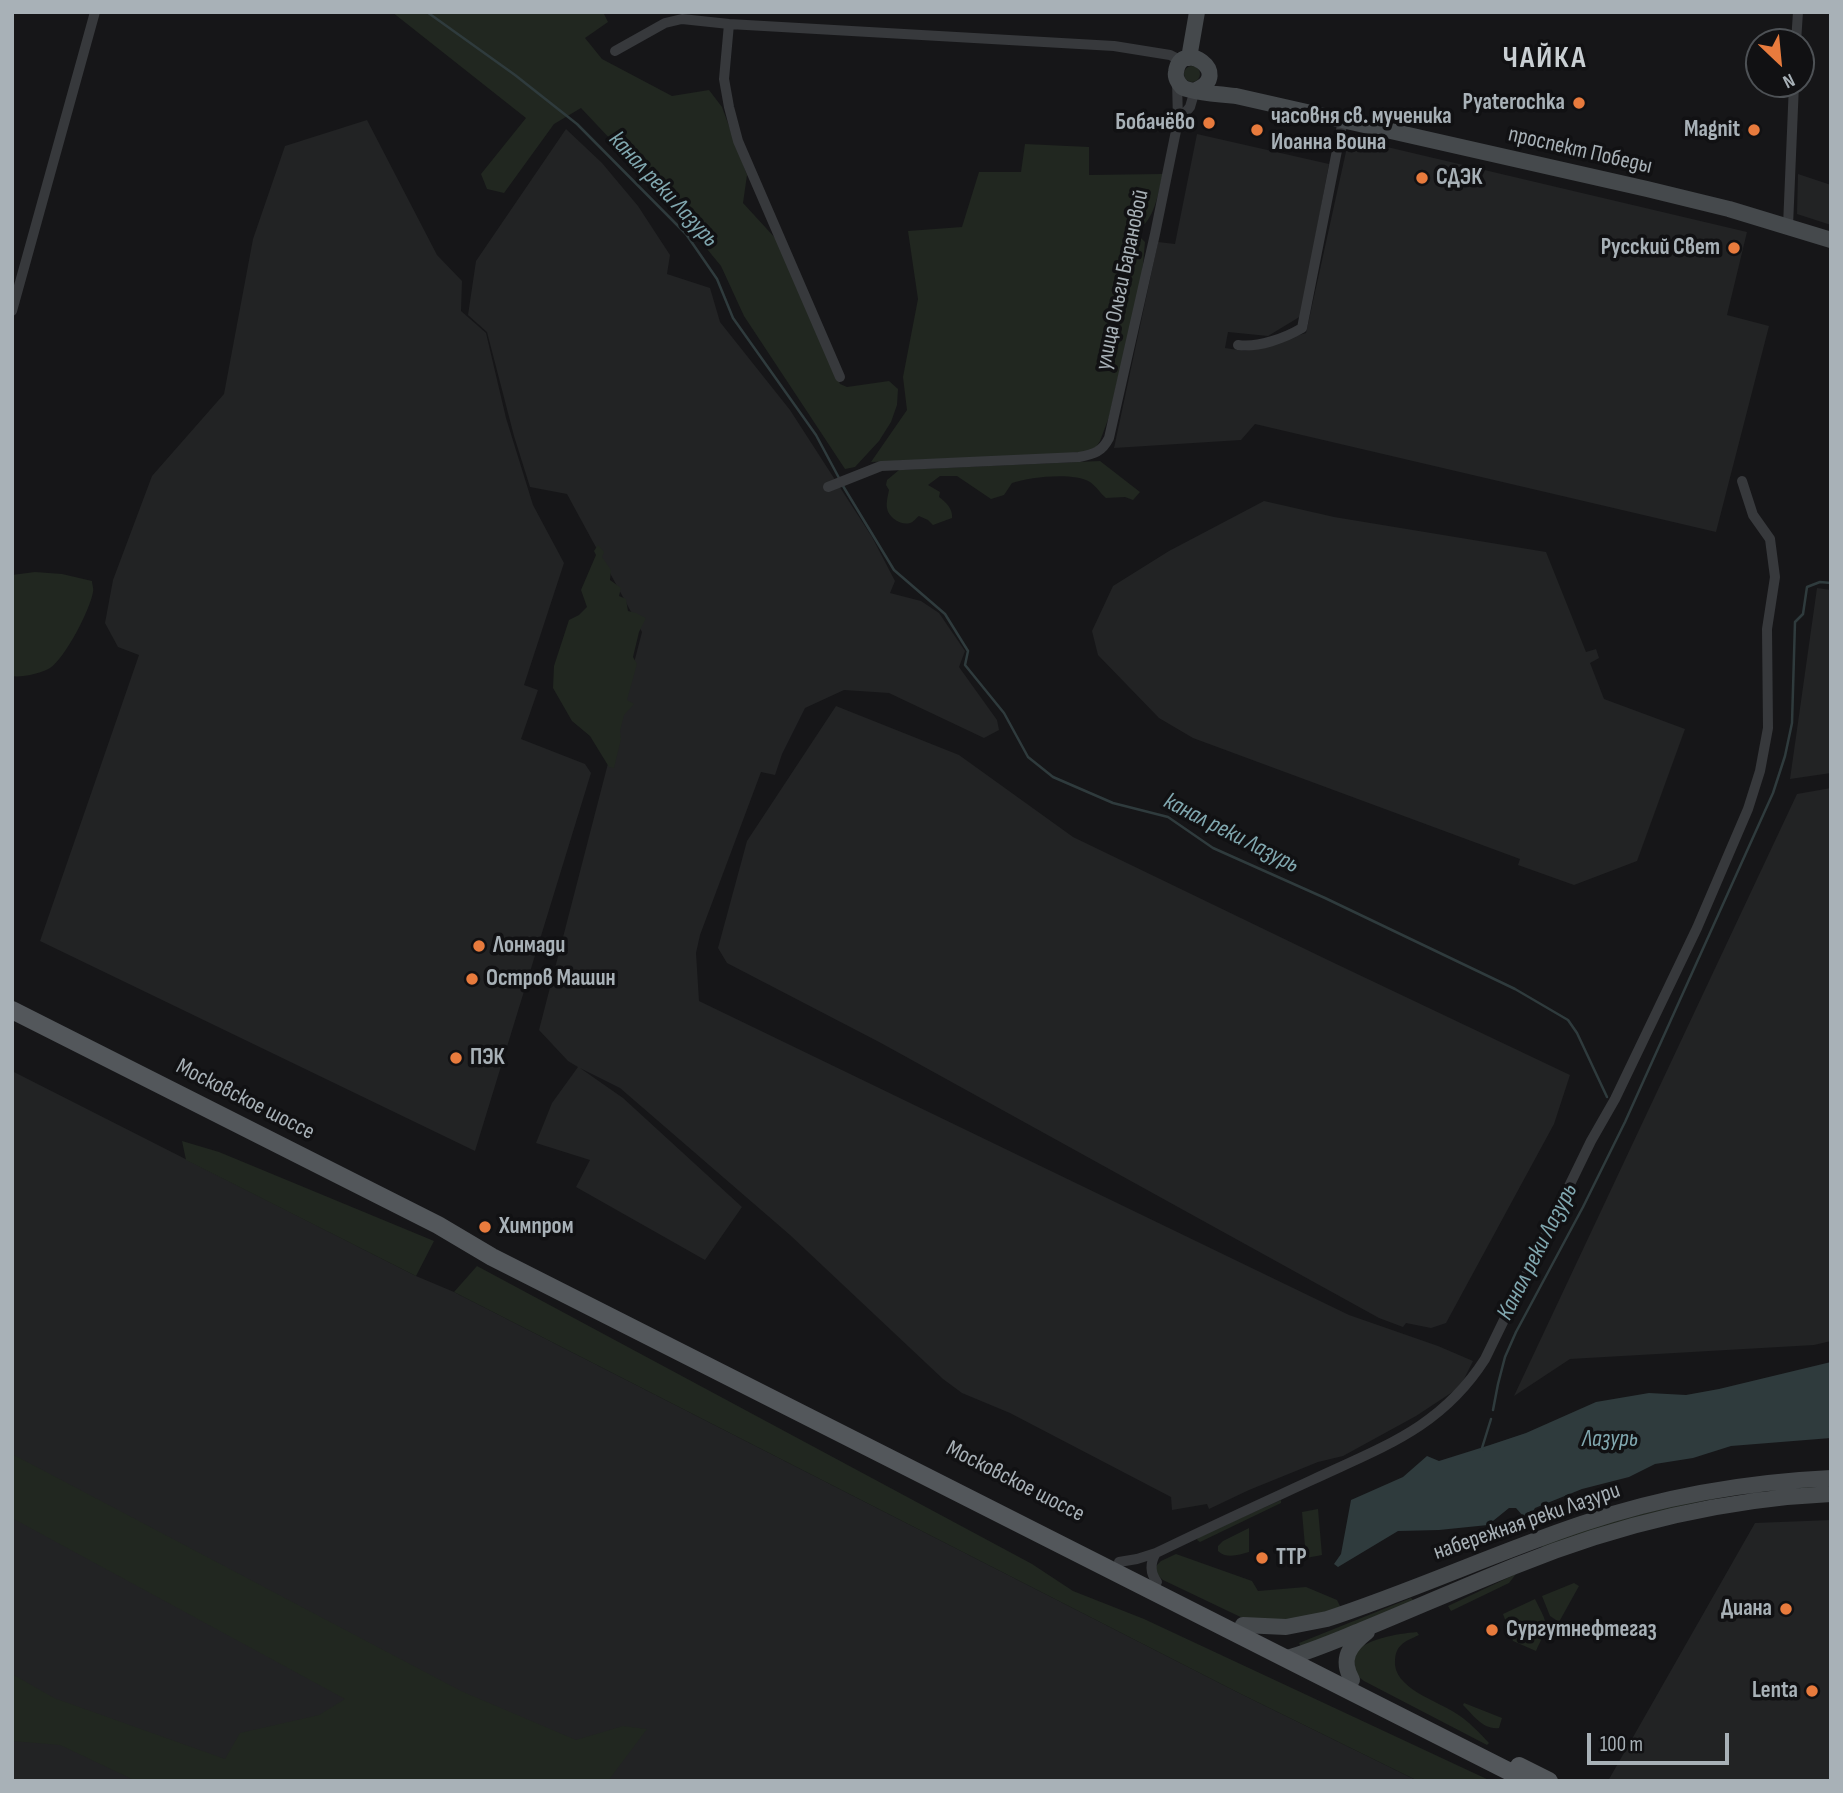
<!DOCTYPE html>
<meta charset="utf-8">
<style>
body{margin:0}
#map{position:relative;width:1843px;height:1793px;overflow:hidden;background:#161618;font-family:"Sofia Sans Condensed",sans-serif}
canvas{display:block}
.frame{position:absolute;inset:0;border:14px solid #a8b1b7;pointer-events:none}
.north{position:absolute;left:1745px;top:28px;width:70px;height:70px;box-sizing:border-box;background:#111113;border:2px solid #4d5155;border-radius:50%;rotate:154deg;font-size:19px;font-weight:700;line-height:28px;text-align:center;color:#a8b1b7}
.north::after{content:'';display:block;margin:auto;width:24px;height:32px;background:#e87b3d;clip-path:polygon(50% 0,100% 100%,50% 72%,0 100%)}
.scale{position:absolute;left:1587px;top:1733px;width:142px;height:32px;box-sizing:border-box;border:4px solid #a8b1b7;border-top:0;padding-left:9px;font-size:21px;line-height:24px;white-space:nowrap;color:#a8b1b7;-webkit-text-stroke:5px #111113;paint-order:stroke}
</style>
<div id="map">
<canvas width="1843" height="1793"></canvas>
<div class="frame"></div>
<div class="north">N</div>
<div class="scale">100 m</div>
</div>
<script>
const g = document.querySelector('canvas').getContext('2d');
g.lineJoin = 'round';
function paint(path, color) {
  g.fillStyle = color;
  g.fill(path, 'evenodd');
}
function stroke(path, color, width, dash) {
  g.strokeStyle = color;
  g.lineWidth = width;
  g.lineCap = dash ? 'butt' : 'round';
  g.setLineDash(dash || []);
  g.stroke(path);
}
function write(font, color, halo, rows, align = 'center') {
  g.font = font + ' "Sofia Sans Condensed",sans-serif';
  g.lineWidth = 7;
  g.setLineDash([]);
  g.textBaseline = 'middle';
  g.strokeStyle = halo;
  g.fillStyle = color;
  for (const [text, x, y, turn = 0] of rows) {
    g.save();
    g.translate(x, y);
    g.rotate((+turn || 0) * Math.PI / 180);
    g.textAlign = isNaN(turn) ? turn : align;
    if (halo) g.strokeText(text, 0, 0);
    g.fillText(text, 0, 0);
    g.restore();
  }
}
paint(new Path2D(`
 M367,120L437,255L462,281L461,311L486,333L506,418L533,505L564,563L524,685L538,690L521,739L585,764L591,773L475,1151L40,941L139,655L118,647L105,623L113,580L152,476L224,394L253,239L285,146Z
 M566,129L602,163L638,206L670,255L667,274L710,288L720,322L790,410L872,537L895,581L890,593L921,601L939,613L965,651L959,667L997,720L999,730L984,738L889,693L844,690L805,708L782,754L775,775L761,772L700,935L696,953L699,1001L1349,1315L1438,1346L1473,1361L1460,1387L1416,1416L1343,1456L1318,1462L1249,1490L1209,1509L1207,1504L1172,1510L1171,1497L1010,1413L962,1393L943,1379L790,1235L620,1088L580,1068L623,1098L742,1207L705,1260L576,1187L590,1160L536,1143L552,1103L578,1067L568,1061L539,1030L642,632L567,494L530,487L514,436L487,332L468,315L476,261Z
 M1197,134L1329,164L1301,316L1268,336L1228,332L1225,348L1245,351L1306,333L1349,138L1747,232L1727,315L1769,326L1716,532L1255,424L1241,440L1114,448L1158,242L1175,244Z
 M1798,174L1831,185V225L1797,214Z
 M1264,501L1334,517L1546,552L1586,652L1596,649L1599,658L1590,663L1604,699L1685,729L1637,861L1574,885L1518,865L1520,859L1193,738L1159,718L1098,655L1092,631L1113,586L1169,551Z
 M1817,588L1831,590V773L1790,779Z
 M836,706L959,755L1073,837L1332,962L1570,1075L1554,1124L1446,1323L1431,1328L1406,1323L1403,1327L1379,1318L881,1043L727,963L718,948L747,841Z
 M1831,788V1341L1814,1345L1570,1359L1514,1396L1797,794Z
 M12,1071L416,1276L454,1292L1241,1694L1418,1781H12Z
 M1831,1520V1781H1608L1755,1523Z`), '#222324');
paint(new Path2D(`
 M392,12H603L608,22L585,38L602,59L672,96L709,90L722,107L747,175L743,203L777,240L840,384L847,387L889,381L898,389L897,405L891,422L879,441L855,467L845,469L744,316L721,266L661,193L581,108L554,124L504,193L487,189L481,174L526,118Z
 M1184 74a8 8 0 1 1 16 0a8 8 0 1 1-16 0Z
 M1025,144L1089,147V175L1163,174C1158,192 1155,222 1136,230L1138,235L1145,242L1142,275L1109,417L1100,441L1096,447L1085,453L871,462L907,410L903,377L918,299L908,231L962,227L979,172H1021Z
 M1100,461L1140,492L1133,500L1125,497L1106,498C1101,494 1096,486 1090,482C1073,472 1030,477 1012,483L1004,495L991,499L957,476H940L928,485L940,492L939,497C946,502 953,509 952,518L933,525L928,520L919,516C916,518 914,522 910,523C901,526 888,517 887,508C886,503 888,495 889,490L886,485L887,480L899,470Z
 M598,545L604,552L602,557L611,570L610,580L621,588L619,596L626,599L628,611L636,613L646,618L639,632L633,657L637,664L627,700L634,704L624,715L620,731L621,739L614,768L609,767L590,736L572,721L553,688L554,666L569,620L579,615L587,607L581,590L596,555L594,551Z
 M35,572L62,574L92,581C92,584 94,589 93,592C90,610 65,658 50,668C43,673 20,678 12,676V575Z
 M182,1141L219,1152L434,1241L416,1276L186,1160Z
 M477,1266L1032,1564L1073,1591L1144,1619L1491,1781H1418L1241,1694L454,1292Z
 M12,1454L461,1691L576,1740L623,1726L647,1729L608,1781H136L60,1745L12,1741V1674L54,1698L225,1759L240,1733L319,1715L345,1699L12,1518Z
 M1831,1483V1487C1776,1488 1720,1495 1667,1510C1626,1521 1585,1536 1545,1549L1542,1547L1543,1545L1596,1526L1711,1496Z
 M1281,1500V1503L1200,1542L1197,1540L1198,1537Z
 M1318,1509L1322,1555L1306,1558L1302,1512Z
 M1249,1528V1552C1239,1555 1226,1559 1218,1551V1546L1223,1541Z
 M1176,1554L1252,1581L1258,1591L1306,1587L1337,1600L1341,1608L1295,1620L1251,1622L1163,1580L1155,1573V1567L1161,1561Z
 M1516,1574L1509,1583L1451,1611L1448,1606Z
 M1574,1583L1579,1586L1559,1622L1550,1616L1542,1596Z
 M1411,1598L1413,1600L1412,1602L1301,1647L1299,1643Z
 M1535,1599C1549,1627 1549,1623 1536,1651L1513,1641L1503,1614Z
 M1417,1632L1419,1635C1406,1641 1396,1644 1395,1660C1392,1688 1438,1701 1457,1714C1468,1721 1480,1733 1489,1743L1487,1745L1364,1681L1356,1675L1353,1655C1366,1638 1397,1634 1417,1632Z
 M1464,1703L1502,1718L1499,1728C1483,1730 1473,1715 1463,1705Z`), '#212720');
paint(new Path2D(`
 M1831,1362V1438L1731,1446L1693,1458L1655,1464L1629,1477L1582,1489L1535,1508L1530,1516H1523L1516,1508H1509L1488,1525L1439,1530L1398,1531L1338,1567L1334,1564L1341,1554L1351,1500L1403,1477L1427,1456L1439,1461L1490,1445L1526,1433L1596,1402L1649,1393L1686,1395L1719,1389Z`), '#2f3b3d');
stroke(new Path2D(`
 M427,12L515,75L577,124L686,234L717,279L733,318L816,435L839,478
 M843,486L894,570L945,614L968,651L965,665L1004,713L1028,757L1053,777L1113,803L1168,817L1213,848L1325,898L1515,989L1568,1020L1577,1033L1607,1097
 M1493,1410L1498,1384L1505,1357L1516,1332L1583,1207L1625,1122L1773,793L1785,756L1792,723L1795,622L1803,614L1807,587L1820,582L1831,583
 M1483,1449L1482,1448L1491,1419`), '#2f3b3d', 2.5);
stroke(new Path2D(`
 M729,24L724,79L729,107L738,141L840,377
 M1796,42L1798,12
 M615,51L665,23L682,19L729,24L1114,46L1170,55L1182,61
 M1178,121L1190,107L1195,90
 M1788,226L1794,84
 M12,311L95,12
 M1238,345C1258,348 1285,338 1302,328L1343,120
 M828,487L881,466L1079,457C1094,454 1102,452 1109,438L1155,234L1178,121L1177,80
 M1156,1553C1150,1563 1150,1573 1157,1582
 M1119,1562L1137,1559L1156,1553C1207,1528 1260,1504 1312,1480C1382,1447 1441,1428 1485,1359L1591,1141L1615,1099L1697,928L1748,809L1760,771L1768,728L1767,629L1775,577L1770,539L1753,515L1742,481`), '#37393c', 10);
stroke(new Path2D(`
 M1189,58L1197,12
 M1196,90C1234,74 1181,37 1176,72C1175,77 1178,83 1182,87C1188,92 1226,95 1236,96L1647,189L1729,209L1831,240
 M1243,1625L1286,1627L1327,1619C1413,1591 1495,1553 1581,1524C1661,1497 1746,1482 1831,1478
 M1287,1658C1312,1651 1337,1640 1362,1630C1413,1609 1463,1587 1515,1566C1616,1525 1722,1499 1831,1494
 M1352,1680C1340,1659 1349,1646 1367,1632`), '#45494c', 16);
stroke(new Path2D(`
 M12,1010L438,1225L492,1257L1528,1781
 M1519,1766L1549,1781`), '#53575b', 18);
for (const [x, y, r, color] of [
 [1579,103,7,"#e87b3d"],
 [1209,123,7,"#e87b3d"],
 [1257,130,7,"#e87b3d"],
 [1754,130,7,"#e87b3d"],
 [1422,178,7,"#e87b3d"],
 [1734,248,7,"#e87b3d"],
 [479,946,7,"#e87b3d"],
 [472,979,7,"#e87b3d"],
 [456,1058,7,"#e87b3d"],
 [485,1227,7,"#e87b3d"],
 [1262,1558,7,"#e87b3d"],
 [1786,1609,7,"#e87b3d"],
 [1492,1630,7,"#e87b3d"],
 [1812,1691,7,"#e87b3d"]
]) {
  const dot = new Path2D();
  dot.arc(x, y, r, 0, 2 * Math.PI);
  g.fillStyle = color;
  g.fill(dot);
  stroke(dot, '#111113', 2.5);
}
write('bold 23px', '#a8b1b7', '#111113', [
 ["Pyaterochka",1565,103,"right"],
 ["часовня св. мученика",1271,117],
 ["Иоанна Воина",1271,143],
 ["Бобачёво",1195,123,"right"],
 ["Magnit",1740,130,"right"],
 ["СДЭК",1436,178],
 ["Русский Свет",1720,248,"right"],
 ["Лонмади",493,946],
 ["Остров Машин",486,979],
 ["ПЭК",470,1058],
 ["Химпром",499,1227],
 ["ТТР",1276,1558],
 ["Диана",1772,1609,"right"],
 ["Сургутнефтегаз",1506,1630],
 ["Lenta",1798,1691,"right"]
], 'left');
write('23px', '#a8b1b7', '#111113', [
 ["проспект Победы",1580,151,13],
 ["улица Ольги Барановой",1123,280,-78],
 ["Московское шоссе",245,1100,27],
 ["Московское шоссе",1015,1482,27],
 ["набережная реки Лазури",1527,1522,-19]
]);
write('italic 24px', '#81a8b0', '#111113', [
 ["канал реки Лазурь",663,190,47],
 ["канал реки Лазурь",1231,834,27],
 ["Канал реки Лазурь",1538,1252,-63],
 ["Лазурь",1610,1440]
]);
g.letterSpacing = '2px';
write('bold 30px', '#c9cfd3', '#111113', [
 ["ЧАЙКА",1545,59]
]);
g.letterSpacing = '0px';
</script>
